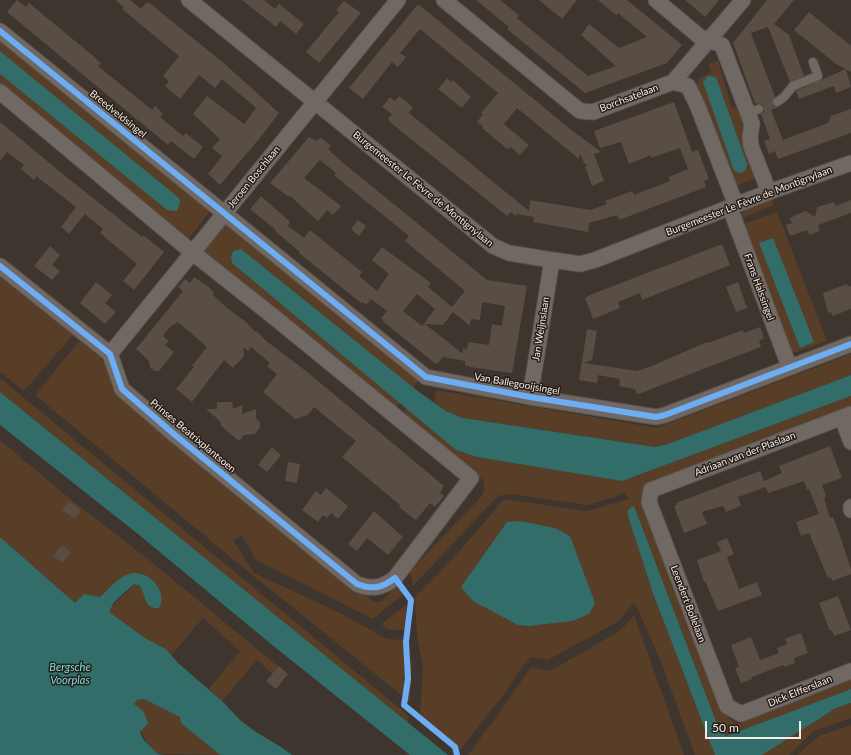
<!DOCTYPE html>
<meta charset="utf-8">
<style>
body{margin:0}
#map{position:relative;width:851px;height:755px;overflow:hidden;background:#3e352e;font-family:Lato,sans-serif}
canvas{display:block}
.scale{position:absolute;left:705px;top:721px;width:96px;height:18px;box-sizing:border-box;border:2px solid #f7ece4;border-top:0;padding-left:5px;font-size:12px;line-height:14px;white-space:nowrap;color:#f7ece4;-webkit-text-stroke:3px #251d18;paint-order:stroke}
</style>
<div id="map">
<canvas width="851" height="755"></canvas>
<div class="scale">50 m</div>
</div>
<script>
const g = document.querySelector('canvas').getContext('2d');
g.lineJoin = 'round';
function paint(path, color) {
  g.fillStyle = color;
  g.fill(path, 'evenodd');
}
function stroke(path, color, width, dash) {
  g.strokeStyle = color;
  g.lineWidth = width;
  g.lineCap = dash ? 'butt' : 'round';
  g.setLineDash(dash || []);
  g.stroke(path);
}
function write(font, color, halo, rows, align = 'center') {
  g.font = font + ' Lato,sans-serif';
  g.lineWidth = 3;
  g.setLineDash([]);
  g.textBaseline = 'middle';
  g.strokeStyle = halo;
  g.fillStyle = color;
  for (const [text, x, y, turn = 0] of rows) {
    g.save();
    g.translate(x, y);
    g.rotate((+turn || 0) * Math.PI / 180);
    g.textAlign = isNaN(turn) ? turn : align;
    if (halo) g.strokeText(text, 0, 0);
    g.fillText(text, 0, 0);
    g.restore();
  }
}
paint(new Path2D(`
 M0,37L208,208L210,211L189,238L184,237L0,87V74L167,210L179,198L0,51Z
 M718,61L732,108L743,110L760,176L733,187L695,87L698,84L699,78L711,73L708,64Z
 M771,198L774,205L740,219C743,205 759,203 771,198Z
 M777,212L827,341L790,354L741,225Z
 M226,224L418,379L414,388L242,250L234,251L232,263L401,403L394,409L203,252Z
 M0,277L73,335L24,391L0,372Z
 M80,340L105,362L116,391L121,399L374,602H381L400,581L405,589V593L373,619L256,560L242,536L233,540L254,573L338,612L387,639L407,640V647L412,662L410,702L251,574L35,395Z
 M851,354V375L668,444L655,447L463,418L446,411L434,401L436,390L657,428Z
 M0,378L409,716L408,723L0,392Z
 M851,396V406L646,484L642,502L723,712L736,724L851,680V689L726,736L717,724L634,506L654,596L716,755H695L659,657L635,603L631,605L619,621L548,660L531,657L521,668L505,693L460,750L420,715L423,665L417,637L415,597L458,553L504,499L587,511L629,499L624,492L615,497L587,505L510,494L498,496L413,586L410,571L481,497L484,491V481L402,415L406,407L456,450L477,457L622,481Z
 M0,440L69,498L148,559L285,672L275,676L257,660L222,701L209,689L240,651L203,618L172,655L166,649L145,638L108,612C115,600 127,594 134,584L140,586L145,599L160,589L122,577L100,597L84,594L75,603L0,537Z
 M406,605V630H389L381,624Z
 M634,615L684,755H468L499,713L531,667L550,671L621,630Z
 M144,699L180,717L210,747L220,755L158,754C139,735 140,730 134,704L137,700Z
 M851,703V718L814,731L789,755H762L836,708Z
 M851,725V755H797L819,736Z`), '#583d27');
paint(new Path2D(`
 M0,51L179,198L180,203L177,211L167,210L0,74Z
 M708,76L716,77L747,164L746,169L742,173L736,172L733,168L703,82Z
 M773,238L814,342L800,348L759,243Z
 M241,249L419,392L446,411L463,418L655,447L668,444L851,375V396L622,481L477,457L456,450L232,263L231,256L234,251Z
 M0,392L448,755H410L271,644L138,534L0,425Z
 M634,506L717,724L726,736L851,689V703L836,708L762,755H715L654,596L628,516V510Z
 M520,521L555,528L570,536L595,603L589,614L572,621L529,626L518,625L473,601L461,587L507,522Z
 M0,537L75,603L84,594L100,597C109,589 118,577 129,574C147,568 169,591 159,608C145,610 145,595 140,586L134,584L114,602L109,612L145,638L166,649L178,663L222,701L240,720L256,732L281,747L292,755H220L181,723L180,717L144,699L137,700L134,704L144,712L148,723L140,732L143,739L158,754L164,755H0Z`), '#336d6a');
paint(new Path2D(`
 M17,0L26,7L29,3L92,55L101,63L98,66L152,110L155,106L163,114L160,117L183,136L186,133L203,147L194,159L171,141L168,145L7,12Z
 M115,0H130L141,9L147,2L152,5L226,65L279,113L259,139L220,185L208,174L222,156L212,148L220,139L193,114L207,96L244,124L256,108L222,79L215,88L199,75L180,99L165,86L169,81L163,76L179,56L122,9L124,7Z
 M242,0H264L275,9L279,4L304,24L296,34L280,21L276,27Z
 M476,0H500L519,15L517,18L588,76L616,66L581,35L589,24L619,48L647,37L618,13L616,15L598,0H627L682,45L667,63L585,93L507,29L509,27Z
 M539,0H577L562,19Z
 M685,0H719L705,17Z
 M767,0H794L774,24L789,35L804,76L790,82L768,27L751,33L775,97L772,103L774,107H779L771,110L783,140L828,123L831,116L851,109V133L778,159L775,151L769,154L764,141L770,139L761,114L764,112V107L762,104L755,103L733,43Z
 M344,1L361,13L319,63L306,52L339,12L336,10Z
 M418,4L570,129L601,152L594,154L604,181L592,186L585,166H588L584,163L580,153L579,159L517,108L504,124L529,145L520,155L511,147L507,149L482,128L483,126L477,122L483,114L481,113L498,93L420,29L400,53L406,57L398,67L392,62L363,99L349,88Z
 M809,12L851,46V72L836,64L794,30Z
 M846,69L851,87L836,93L834,86L799,99L796,91Z
 M447,78L452,82L453,80L471,97L462,108L438,89Z
 M399,96L413,107L409,113L529,211L530,200L591,210L607,204L605,201L632,191L634,195L670,181L669,177L688,169L680,148L651,158V155L629,164L621,142L600,148L594,131L674,102L692,152L698,150L709,179L704,181L706,187L619,220L617,215L589,223L588,232L533,222L534,217L517,214L516,216L511,212L507,216L391,123L388,119L392,114L382,107L390,97L395,101Z
 M0,122L64,175L142,237L143,235L164,252L134,290L123,281L137,264L100,233L103,229L85,214L69,234L61,227L76,207L36,176L34,180L21,169L24,165L7,152L0,161Z
 M309,137L317,141L320,137L331,146L328,149L342,162L487,280L527,286L512,373L470,367L465,365V361L443,357L437,364L432,361L385,323L381,318L387,311L371,299L366,305L362,302L361,303L299,253L300,252L275,231L276,230L250,209L261,196L290,222L288,226L304,238L310,230L362,272L359,276L377,291L389,274L372,260L382,247L431,283L428,287L452,307L465,291L405,241L409,236L352,190L334,175L336,173L320,160L304,178L341,206L333,215L327,210L318,221L290,196L289,197L270,183ZM417,294L435,309L422,326L403,311ZM482,302L505,306L502,326L492,324L489,345L468,342L467,349L463,348V354L425,324L443,325L453,312L470,326L471,319L480,320Z
 M851,200V213L818,225L820,231L809,235L807,230L790,236L786,225L792,223L790,219L795,215L806,211L815,217L817,207L834,202L836,206Z
 M358,220L366,226L359,236L351,229Z
 M722,244L730,265L642,300L640,293L618,302L620,308L593,319L585,298L590,295Z
 M50,246L60,255L52,265L60,271L52,280L34,266Z
 M194,277L209,287L214,293L213,295L227,308L246,322L255,332L257,331L265,340L306,371L444,486L440,493L444,496L435,507L430,503L416,520L399,507L400,505L342,457L356,441L342,430L314,407L308,415L295,419L263,392L277,374L267,366L270,363L251,347L248,351L243,347L244,356L233,368L224,360L192,402L176,389L194,367L192,366L207,347L178,322L170,327L163,336L169,341L165,345L174,352L159,371H155L150,368L149,361L136,349L183,291L178,287L185,279L190,283Z
 M96,282L112,295L105,303L116,312L105,324L80,303Z
 M738,282L747,308L736,312L726,287Z
 M847,284L848,287L851,286V309L832,316L831,312L828,313L823,293Z
 M760,327L764,338L759,341L761,347L758,348L641,393L637,394L635,389L619,386L620,379L598,375L597,383L579,380L587,329L597,331L592,360L584,363L637,371L652,366L707,342L708,343L743,330L744,333Z
 M217,402H232L233,409L242,405V414L256,409V419L260,422V427L255,434L244,435L239,441L221,426L220,421L206,409H217Z
 M830,446L842,478L822,485L826,496L824,498L830,518L833,517L840,536L851,569V574L832,581L831,577L828,578L809,533L801,536L796,522L819,514L809,489L807,490L804,481L768,493L766,487L738,497L741,506L726,512L723,506L702,512L707,524L684,533L674,506L677,505L676,503L760,471L764,481L782,473L779,466Z
 M272,447L281,455L267,472L258,465Z
 M288,462L300,464L297,483L285,481Z
 M326,488L348,506L338,519L331,513L327,518L323,515L318,522L302,510L316,491L321,495Z
 M69,501L81,510L75,519L62,510Z
 M374,511L403,537L388,555L367,538L357,551L348,544Z
 M727,538L734,554L727,557L739,589L757,582L762,595L718,611L705,581L704,582L697,560L721,551L717,542Z
 M62,545L71,552L63,563L53,556Z
 M838,596L851,630L834,636L832,630L830,631L819,603Z
 M801,633L808,653L794,658L795,663L784,667L783,665L752,677V679L741,683L735,668L739,667L731,645L751,637L760,660L779,653L777,648L787,644L785,639Z
 M279,666L288,674L276,689L266,681Z`), '#594e44');
const service = new Path2D(`
 M777,102L784,97L793,86L818,76L813,62
 M748,114L759,109`);
const minor = new Path2D(`
 M189,0L493,246L509,253L552,260L580,264L595,260L769,192L851,163
 M444,0L580,111L593,112L673,82L743,0
 M656,0L700,37L722,45L752,124L750,137L751,146L769,192
 M0,31L426,377L530,397L656,417L665,415L851,344
 M673,82L688,86L698,107L736,205
 M0,92L193,253L274,317L471,478L395,578C382,588 372,590 357,584L175,435L122,389L110,354L0,266
 M730,208L789,366
 M110,354L398,0
 M530,397L552,260
 M851,414L651,490L649,502L727,706L741,714L851,671
 M842,418L851,442
 M851,507V510`);
stroke(service, '#5b524d', 10);
stroke(minor, '#5b524d', 17);
stroke(service, '#6f6863', 8);
stroke(minor, '#6f6863', 15);
stroke(new Path2D(`
 M0,31L426,377L530,397L656,417L665,415L851,344
 M0,266L110,354L122,389L175,435L357,584C372,590 382,588 395,578L411,600L406,642L408,679L404,705L455,747L457,755`), '#6dadf4', 6);
write('10px', '#f7ece4', '#251d18', [
 ["Borchsatelaan",629,98,-21],
 ["Breedveldsingel",118,114,39],
 ["Jeroen Boschlaan",254,177,-51],
 ["Burgemeester Le Fèvre de Montignylaan",423,189,39],
 ["Burgemeester Le Fèvre de Montignylaan",749,201,-21],
 ["Frans Halssingel",759,287,70],
 ["Jan Weijnslaan",541,329,-81],
 ["Van Ballegooijsingel",517,384,10],
 ["Prinses Beatrixplantsoen",193,436,40],
 ["Adriaan van der Plaslaan",745,454,-21],
 ["Leendert Bollelaan",688,604,69],
 ["Dick Elfferslaan",800,691,-22]
]);
write('italic 11px', '#7de2df', '#251d18', [
 ["Bergsche",70,667],
 ["Voorplas",70,680]
]);
</script>
